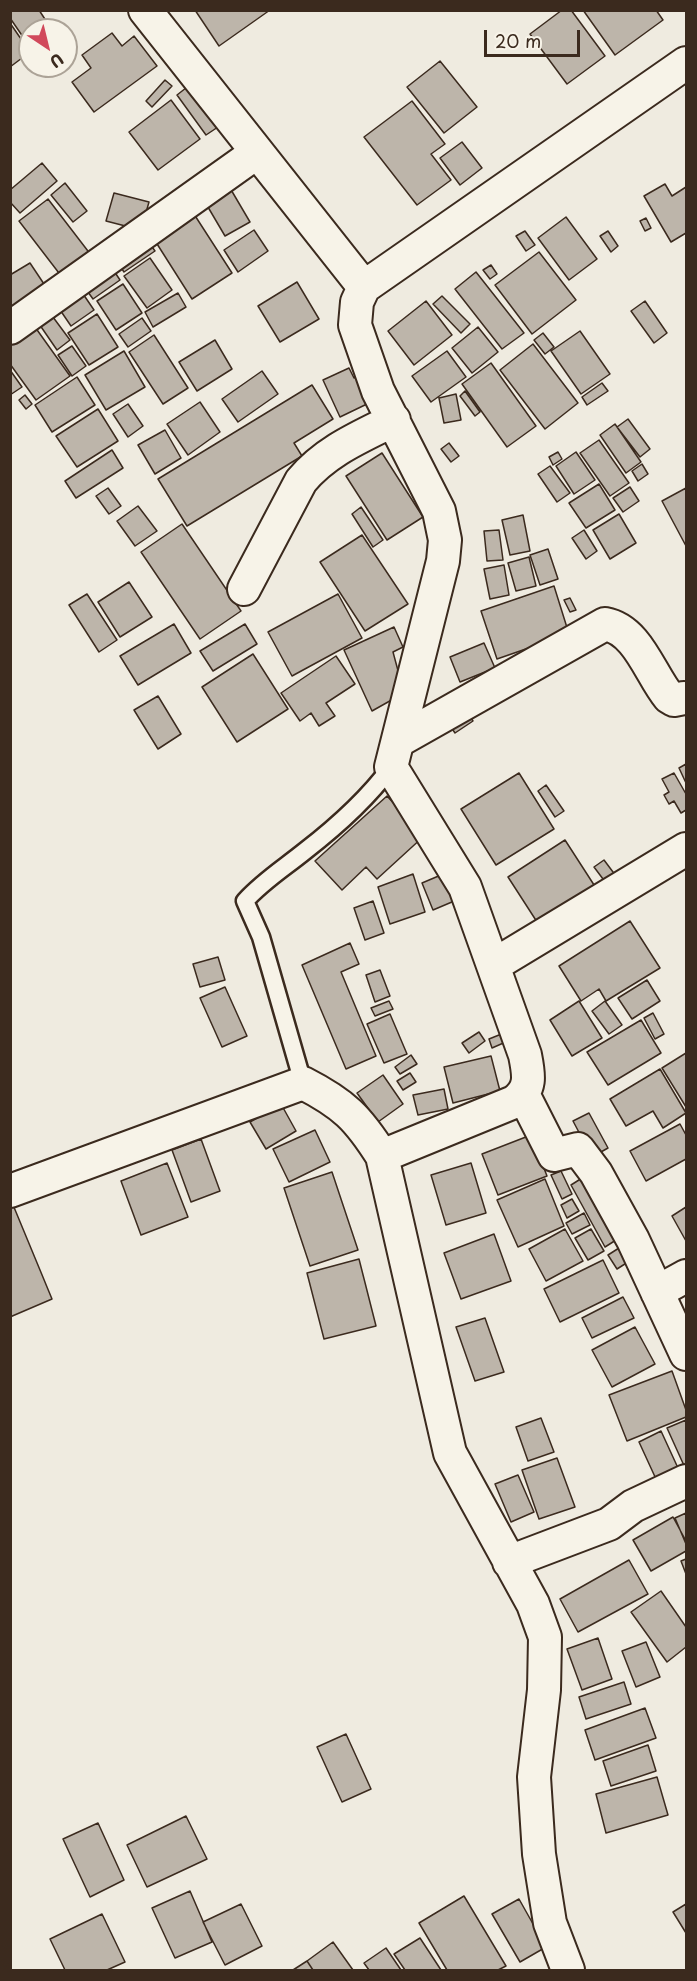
<!DOCTYPE html>
<style>
body{margin:0}
#map{position:relative;width:697px;height:1981px;overflow:hidden;background:#efebe0;font-family:"Playpen Sans",sans-serif}
canvas{display:block}
.frame{position:absolute;inset:0;border:12px solid #3b2a1e;pointer-events:none}
.north{position:absolute;left:18px;top:18px;width:60px;height:60px;box-sizing:border-box;background:#f7f3e8;border:2px solid #aca397;border-radius:50%;rotate:145deg;font-size:16px;font-weight:700;line-height:24px;text-align:center;color:#3b2a1e}
.north::after{content:'';display:block;margin:auto;width:21px;height:27px;background:#d1495b;clip-path:polygon(50% 0,100% 100%,50% 72%,0 100%)}
.scale{position:absolute;left:484px;top:30px;width:96px;height:27px;box-sizing:border-box;border:3px solid #3b2a1e;border-top:0;padding-left:8px;font-size:18px;line-height:21px;white-space:nowrap;color:#3b2a1e;-webkit-text-stroke:4px #f7f3e8;paint-order:stroke}
</style>
<div id="map">
<canvas width="697" height="1981"></canvas>
<div class="frame"></div>
<div class="north">U</div>
<div class="scale">20 m</div>
</div>
<script>
const g = document.querySelector('canvas').getContext('2d');
g.lineJoin = 'round';
function paint(path, color) {
  g.fillStyle = color;
  g.fill(path, 'evenodd');
}
function stroke(path, color, width, dash) {
  g.strokeStyle = color;
  g.lineWidth = width;
  g.lineCap = dash ? 'butt' : 'round';
  g.setLineDash(dash || []);
  g.stroke(path);
}
const building = new Path2D(`
 M11,10H39L52,30H30V47L10,18Z
 M195,10H270L219,46Z
 M562,10H571L605,56L567,84L530,34Z
 M583,10H656L663,20L615,55Z
 M10,23L30,52L10,67Z
 M112,33L122,46L134,36L157,66L94,112L72,82L91,68L82,55Z
 M440,61L477,107L444,133L407,87Z
 M165,80L172,86L152,107L146,101Z
 M191,84L221,125L206,135L177,95Z
 M171,100L200,139L158,170L129,132Z
 M412,101L445,144L431,154L451,180L417,205L364,137Z
 M462,142L482,168L460,185L440,158Z
 M42,163L57,181L20,213L10,202V190Z
 M65,183L87,211L73,222L51,195Z
 M665,184L672,196L686,187V233L671,242L644,196Z
 M230,188L250,222L225,236L205,202Z
 M114,193L149,202L141,230L106,221Z
 M48,199L91,255L62,277L19,221Z
 M192,211L232,273L192,299L152,236Z
 M566,217L597,259L569,280L538,238Z
 M646,218L651,228L645,231L640,221Z
 M254,230L268,251L238,272L224,250Z
 M525,231L535,245L526,251L516,236Z
 M608,231L618,246L611,252L600,236Z
 M145,237L155,251L124,272L114,257Z
 M539,252L576,300L532,334L495,285Z
 M150,258L172,290L147,308L124,276Z
 M30,263L46,287L10,310V275Z
 M110,265L120,280L93,299L83,285Z
 M491,265L497,274L490,279L483,270Z
 M476,272L524,333L502,349L455,289Z
 M297,282L319,319L280,342L258,306Z
 M123,284L142,313L116,330L97,301Z
 M79,288L94,310L71,326L56,304Z
 M178,293L186,307L153,327L145,312Z
 M442,296L470,324L461,333L433,304Z
 M426,301L452,335L414,365L388,331Z
 M645,301L667,333L654,343L631,311Z
 M47,309L70,340L57,350L35,318Z
 M97,314L118,347L89,365L68,333Z
 M142,318L151,331L128,347L119,334Z
 M35,327L70,376L36,400L10,364V345Z
 M478,327L498,352L472,373L452,348Z
 M580,331L610,374L581,394L551,351Z
 M543,333L554,347L545,354L534,340Z
 M154,335L188,388L163,404L129,352Z
 M215,340L232,369L197,391L179,362Z
 M533,344L578,403L545,429L500,370Z
 M72,346L86,366L72,376L58,355Z
 M124,351L145,387L106,410L85,375Z
 M447,351L466,377L431,402L412,376Z
 M491,363L536,426L507,447L462,384Z
 M349,368L354,378L363,373V396L367,404L340,417L323,380Z
 M10,370L22,387L10,395Z
 M262,371L278,394L238,422L222,399Z
 M77,377L95,405L52,432L35,405Z
 M602,383L608,391L587,405L582,397Z
 M312,385L333,419L294,443L302,456L187,526L158,479Z
 M465,391L480,412L475,416L460,396Z
 M456,394L461,420L444,423L439,398Z
 M25,395L32,404L26,409L19,400Z
 M200,402L220,432L188,455L167,424Z
 M128,404L143,426L128,437L113,414Z
 M98,409L118,441L77,467L56,436Z
 M628,419L650,449L640,457L617,427Z
 M615,424L641,462L626,473L600,435Z
 M165,430L181,458L155,474L138,445Z
 M599,440L629,483L610,496L580,453Z
 M449,443L459,456L451,462L441,449Z
 M112,450L123,468L76,498L65,481Z
 M558,452L562,459L553,465L549,457Z
 M576,452L595,480L574,494L556,466Z
 M382,453L423,517L387,540L346,476Z
 M642,464L648,474L638,481L632,471Z
 M550,466L570,493L557,502L538,474Z
 M599,484L615,510L586,528L569,503Z
 M630,487L639,501L623,512L613,498Z
 M108,488L121,506L109,514L96,496Z
 M686,488V546L662,501Z
 M138,506L157,531L135,546L117,521Z
 M361,507L383,540L373,547L352,514Z
 M619,514L636,543L610,559L593,530Z
 M523,515L530,551L510,555L502,520Z
 M182,524L241,611L200,639L141,552Z
 M499,530L503,560L487,561L484,531Z
 M584,530L597,551L586,559L572,538Z
 M362,535L408,604L365,631L320,562Z
 M548,549L558,579L540,585L530,555Z
 M529,557L536,586L516,591L508,563Z
 M504,565L509,595L490,599L484,569Z
 M129,582L152,617L120,637L98,602Z
 M554,586L569,634L497,659L481,611Z
 M87,594L117,640L99,652L69,605Z
 M338,594L362,638L292,676L268,632Z
 M570,598L576,610L570,612L564,600Z
 M174,624L191,653L138,685L120,656Z
 M245,624L257,644L213,671L200,651Z
 M394,627L403,647L393,652L404,693L372,711L344,650Z
 M484,643L495,668L460,682L450,657Z
 M253,654L288,709L237,742L202,687Z
 M336,656L355,684L326,703L335,716L319,726L311,713L300,721L281,693Z
 M158,696L181,734L158,749L134,710Z
 M467,712L473,721L455,733L449,724Z
 M686,764V783L679,768Z
 M519,773L554,829L496,865L461,809Z
 M674,773L686,794V810L681,813L674,801L669,804L664,795L669,792L662,779Z
 M546,785L564,811L555,817L538,791Z
 M387,796L424,836L377,879L366,867L342,890L315,861Z
 M565,840L596,888L539,925L508,877Z
 M604,860L616,876L606,883L594,867Z
 M448,872L459,899L433,910L422,883Z
 M413,874L425,912L390,924L378,887Z
 M373,901L384,933L365,940L354,908Z
 M630,921L660,968L606,1001L599,989L581,1001L559,966Z
 M350,943L359,964L341,972L376,1056L346,1069L302,965Z
 M218,957L225,980L200,987L193,964Z
 M380,970L390,996L375,1002L366,975Z
 M647,980L660,1001L632,1019L618,998Z
 M225,987L247,1036L222,1047L200,998Z
 M389,1001L393,1009L375,1016L371,1008Z
 M579,1001L602,1038L572,1056L550,1020Z
 M605,1001L622,1025L609,1034L592,1011Z
 M653,1013L664,1034L655,1039L644,1018Z
 M390,1014L407,1054L384,1063L367,1024Z
 M641,1020L661,1053L608,1085L587,1052Z
 M479,1032L485,1041L469,1053L462,1043Z
 M504,1033L508,1041L492,1048L489,1039Z
 M686,1053V1107L662,1068Z
 M411,1055L417,1064L400,1074L395,1067Z
 M491,1056L500,1091L453,1103L444,1067Z
 M660,1069L686,1113L663,1128L653,1111L626,1126L610,1099Z
 M410,1073L416,1082L403,1090L397,1081Z
 M383,1075L403,1104L378,1122L357,1093Z
 M444,1089L448,1109L418,1115L413,1095Z
 M281,1104L296,1131L266,1149L250,1122Z
 M589,1113L608,1148L592,1157L573,1121Z
 M680,1124L686,1135V1159L646,1181L630,1151Z
 M315,1130L330,1162L289,1182L273,1149Z
 M531,1135L547,1176L498,1195L482,1154Z
 M201,1139L220,1191L191,1202L172,1150Z
 M167,1163L188,1217L141,1235L121,1181Z
 M471,1163L486,1213L446,1225L431,1175Z
 M561,1171L572,1194L562,1199L551,1175Z
 M332,1172L358,1250L310,1266L284,1188Z
 M590,1173L624,1235L605,1247L571,1185Z
 M545,1179L564,1226L518,1247L497,1200Z
 M572,1199L579,1211L567,1218L561,1205Z
 M11,1200L52,1299L10,1317Z
 M686,1207V1241L672,1216Z
 M584,1213L590,1225L572,1234L566,1223Z
 M565,1229L583,1261L546,1281L529,1249Z
 M591,1229L604,1251L588,1260L575,1238Z
 M494,1234L511,1281L461,1299L444,1253Z
 M619,1248L628,1262L617,1269L608,1255Z
 M359,1259L376,1326L324,1339L307,1273Z
 M603,1260L619,1293L560,1322L544,1289Z
 M623,1297L634,1318L592,1338L582,1318Z
 M485,1318L504,1372L475,1381L456,1327Z
 M635,1327L655,1364L612,1387L592,1350Z
 M672,1371L686,1410V1417L627,1441L609,1395Z
 M541,1418L554,1452L528,1461L516,1427Z
 M686,1420V1470L667,1428Z
 M661,1431L678,1468L656,1479L639,1442Z
 M557,1458L575,1507L539,1519L522,1470Z
 M518,1475L534,1512L511,1522L495,1484Z
 M686,1513V1544L675,1518Z
 M673,1517L686,1541V1551L651,1571L633,1540Z
 M686,1559V1574L681,1561Z
 M629,1560L648,1594L578,1632L560,1599Z
 M661,1591L686,1627V1647L667,1662L631,1612Z
 M598,1638L612,1679L582,1690L567,1649Z
 M646,1642L660,1677L636,1687L622,1651Z
 M624,1682L631,1704L586,1719L579,1697Z
 M645,1708L656,1738L595,1760L585,1730Z
 M346,1734L371,1789L342,1802L317,1747Z
 M648,1745L656,1771L611,1786L603,1761Z
 M657,1777L668,1815L606,1833L596,1794Z
 M186,1816L207,1859L147,1887L127,1845Z
 M98,1823L124,1880L90,1897L63,1839Z
 M190,1891L212,1942L175,1958L152,1908Z
 M464,1896L506,1966L498,1970H447L419,1923Z
 M519,1899L546,1947L520,1962L492,1914Z
 M241,1904L262,1946L225,1965L203,1922Z
 M686,1904V1933L673,1912Z
 M102,1914L125,1962L107,1970H65L50,1939Z
 M420,1938L441,1970H405L394,1954Z
 M333,1942L353,1970H313L307,1961Z
 M386,1948L401,1970H369L364,1963Z
 M307,1961L313,1970H293Z`);
paint(building, '#bdb5aa');
stroke(building, '#3b2a1e', 1.5);
const lane = new Path2D(`
 M303,1083L261,937L245,901C263,881 284,868 305,851C336,827 368,798 391,767`);
const street = new Path2D(`
 M145,10L364,287L357,302L355,325L378,391L439,511L445,540L443,561L391,767L465,887L525,1055C529,1075 532,1089 514,1102L382,1156L450,1453L533,1604L545,1637L544,1690L534,1777L539,1854L550,1923L568,1970
 M364,287L686,63
 M10,328L256,153
 M244,589L301,481C326,451 360,437 394,420
 M398,741L605,624C638,630 650,674 669,697L674,700L684,698
 M494,965L686,849
 M523,1094L554,1155L578,1149L596,1173L633,1240L686,1354
 M10,1191L303,1083C344,1104 358,1118 382,1156
 M657,1292L686,1276
 M509,1562L609,1524L633,1506L686,1481`);
stroke(lane, '#3b2a1e', 21);
stroke(street, '#3b2a1e', 36);
stroke(lane, '#f7f3e8', 16);
stroke(street, '#f7f3e8', 32);
</script>
